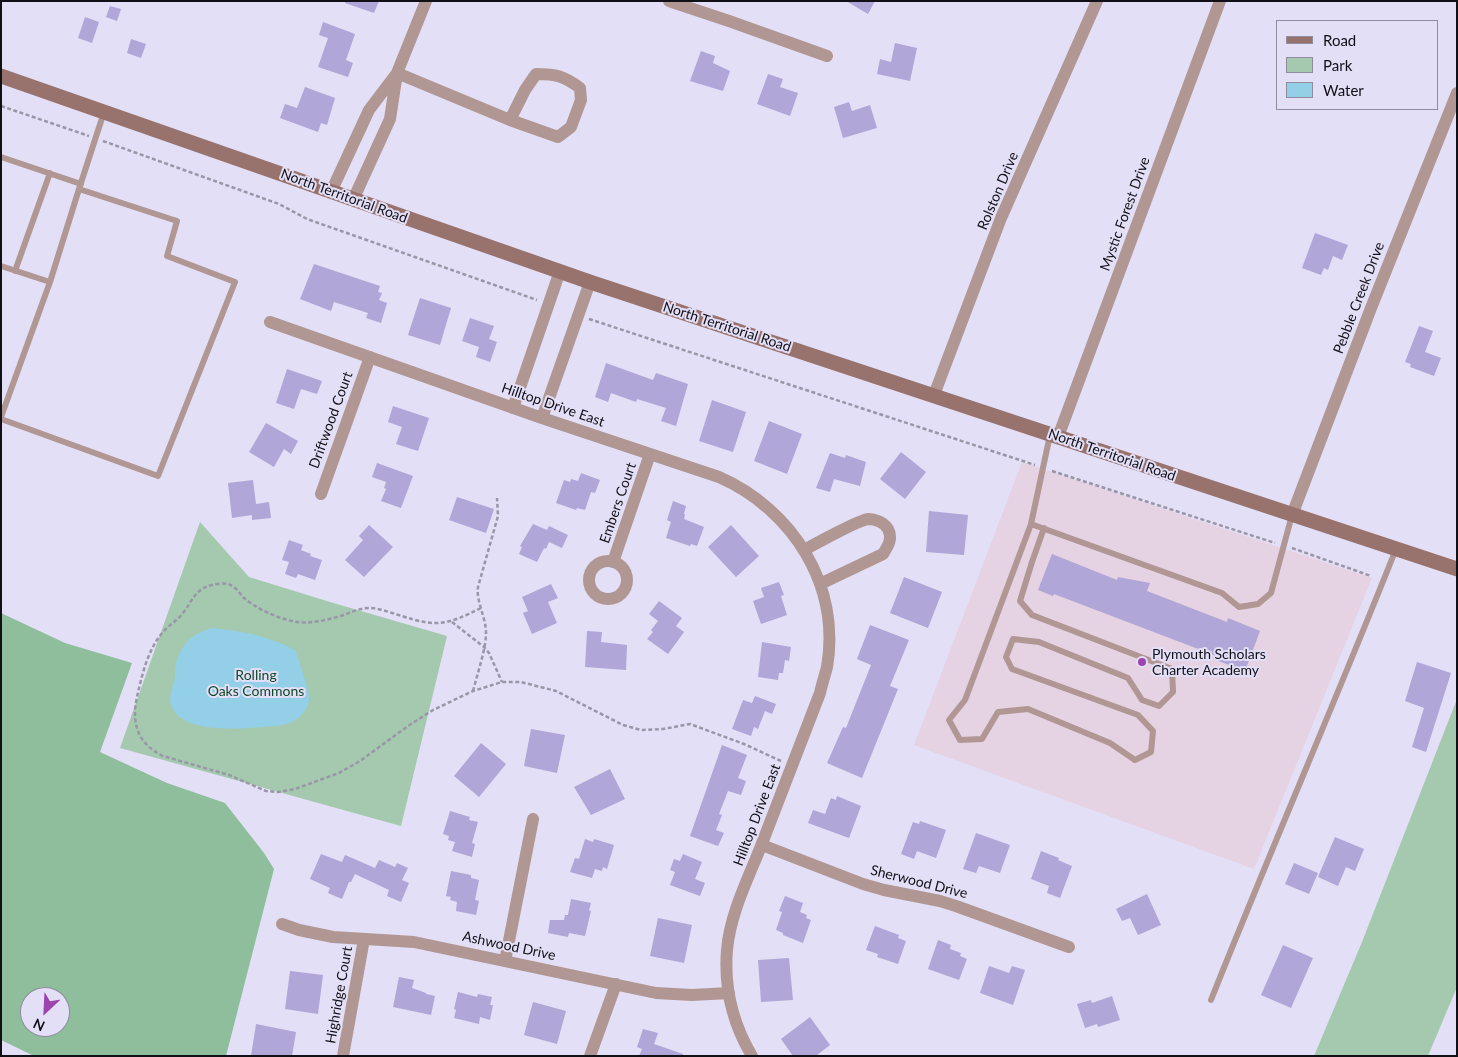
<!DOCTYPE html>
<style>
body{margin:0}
#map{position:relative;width:1458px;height:1057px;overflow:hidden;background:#e3dff6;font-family:Lato,sans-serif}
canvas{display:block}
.frame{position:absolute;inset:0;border:2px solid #111017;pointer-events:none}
.legend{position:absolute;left:1276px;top:20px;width:162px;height:90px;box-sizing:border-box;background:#e3dff6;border:1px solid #8f8c9d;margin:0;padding:6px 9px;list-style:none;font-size:15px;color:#111017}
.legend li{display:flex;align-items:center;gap:10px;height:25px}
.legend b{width:25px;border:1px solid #8f8c9d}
.north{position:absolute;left:20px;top:987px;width:50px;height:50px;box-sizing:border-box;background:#e3dff6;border:1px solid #8f8c9d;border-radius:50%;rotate:205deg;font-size:14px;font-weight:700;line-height:20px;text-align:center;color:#111017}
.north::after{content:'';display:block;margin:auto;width:18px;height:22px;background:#9d44af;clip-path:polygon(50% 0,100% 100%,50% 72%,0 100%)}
</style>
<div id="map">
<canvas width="1458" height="1057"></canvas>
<div class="frame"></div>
<ul class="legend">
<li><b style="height:6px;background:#98736e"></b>Road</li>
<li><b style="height:14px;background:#a4c9ae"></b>Park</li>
<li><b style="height:14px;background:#93d0e7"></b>Water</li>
</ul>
<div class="north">N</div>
</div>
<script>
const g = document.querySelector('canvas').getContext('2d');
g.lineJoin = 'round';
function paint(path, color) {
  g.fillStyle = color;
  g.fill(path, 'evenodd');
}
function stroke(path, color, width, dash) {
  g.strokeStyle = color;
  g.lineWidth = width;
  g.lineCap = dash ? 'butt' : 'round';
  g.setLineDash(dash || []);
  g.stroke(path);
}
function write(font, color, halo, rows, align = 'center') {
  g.font = font + ' Lato,sans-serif';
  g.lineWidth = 4;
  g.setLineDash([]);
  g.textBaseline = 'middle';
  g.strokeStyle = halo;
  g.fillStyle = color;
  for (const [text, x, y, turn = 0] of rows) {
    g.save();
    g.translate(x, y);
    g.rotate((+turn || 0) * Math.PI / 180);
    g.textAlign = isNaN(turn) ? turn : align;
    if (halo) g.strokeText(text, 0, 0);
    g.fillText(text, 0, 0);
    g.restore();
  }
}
paint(new Path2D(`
 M1022,462L1372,578L1254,869L914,745Z`), '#e5d2e2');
paint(new Path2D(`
 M200,522L249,577L330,602L447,636L401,826L120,748Z
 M1457,699V987L1428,1056H1314L1362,942Z`), '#a4c9ae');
paint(new Path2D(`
 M1,613L65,643L132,663L100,752L167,783L225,803L264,853L274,869L226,1056H34L1,1040ZM30,997H60V1027H30Z`), '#8ebe9c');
paint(new Path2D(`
 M212,628C242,631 270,636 296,651C299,664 309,687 309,699C309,709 300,718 292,722C284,726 271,726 262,727C238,729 181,734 171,705C168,694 175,685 175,675C174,661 182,644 194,636C199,632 206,630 212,628Z`), '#93d0e7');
paint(new Path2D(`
 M345,1H379L374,13L345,3Z
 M846,1H875L868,14Z
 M110,6L121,9L117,21L106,17Z
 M85,17L99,22L92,43L78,38Z
 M323,22L355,34L346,60L353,63L348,77L318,67L328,38L319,35Z
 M131,39L146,44L141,58L127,53Z
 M895,43L917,48L910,81L877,74L880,59L891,62Z
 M701,51L715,56L713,63L730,71L723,91L690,81Z
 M768,74L783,79L780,87L798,93L790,116L757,104Z
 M305,87L335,98L327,125L321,123L318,132L280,118L285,104L297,108Z
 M849,102L852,111L870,105L877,128L843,138L834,107Z
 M1315,233L1348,245L1342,260L1333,256L1328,270L1324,268L1321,275L1302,268Z
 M314,264L380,286L378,292L382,293L379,300L387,303L381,323L366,318L368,313L334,302L331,311L300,299Z
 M420,298L451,308L440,345L408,335Z
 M470,318L494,326L489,339L497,342L490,362L476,357L479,347L462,341Z
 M1419,326L1433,331L1425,352L1441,358L1434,376L1410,367L1411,364L1405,362Z
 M606,363L653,380L656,373L688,384L676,426L661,421L666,408L637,399L636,402L611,393L608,402L595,397Z
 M287,369L322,381L317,394L301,389L294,409L276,403Z
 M712,400L746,412L733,452L699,441Z
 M393,406L429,418L418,451L396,444L402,427L388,422Z
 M769,421L802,434L787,474L754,461Z
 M266,423L298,441L291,454L284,449L274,467L249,452Z
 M901,452L926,472L905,499L880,479Z
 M830,453L845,458L846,455L866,462L860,486L834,479L830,492L816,488Z
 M377,463L413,476L401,508L381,501L386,489L384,488L386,482L372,477Z
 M581,473L600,480L595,493L591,492L585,510L577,508L576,510L556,503L564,480L570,482L571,479L578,481Z
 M253,480L256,504L269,502L271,518L252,520V515L232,518L228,483Z
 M457,497L494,509L486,533L449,520Z
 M673,501L686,506L684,514H685L684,519L704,527L697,546L691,544L690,546L666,538L671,522L667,520Z
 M929,511L968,515L964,555L926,552Z
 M533,524L547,530L549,526L568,535L562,548L549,542L546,549L544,548L537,562L519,554L522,547L520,546Z
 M369,525L393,547L364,577L345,560L363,540L359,536Z
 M731,525L759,556L736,577L708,547Z
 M289,540L303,545L301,550L311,554L310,556L322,560L315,580L298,574L296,578L285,574L289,562L282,560Z
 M1052,554L1117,580L1118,577L1150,583L1147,591L1227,622L1228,618L1260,631L1245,671L1213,659L1214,655L1054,594L1053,596L1038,590Z
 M904,577L942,592L928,628L890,613Z
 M779,582L784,595L781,596L787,615L761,624L753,601L764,597L761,588Z
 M551,584L558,598L548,602L557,623L532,634L523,613L528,611L522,597Z
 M659,601L682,618L676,626L684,632L668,654L647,639L653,632L651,630L658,621L649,614Z
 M870,625L909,640L890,686L898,689L862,778L827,763L843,727L846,728L871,665L857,659Z
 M587,631L602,632L601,642L627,645L626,670L585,667Z
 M762,642L791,647L789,661L785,660L783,673H779L778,680L758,677Z
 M1417,662L1451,673L1426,752L1412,747L1424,708L1405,701Z
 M755,696L776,704L772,714L765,711L758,729L754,727L751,736L732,729L743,700L752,703Z
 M531,729L565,735L557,773L524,766Z
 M481,743L506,764L479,797L454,776Z
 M722,745L747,755L738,778L746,781L741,795L728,791L719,814L722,815L716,830L724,833L718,846L690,836Z
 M610,769L625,799L591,815L574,787Z
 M837,796L861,806L849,838L808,823L813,810L825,814L831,798L836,800Z
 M450,811L470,817L469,820L478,822L472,843L475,844L472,857L452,851L455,842L448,840L449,836L443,834Z
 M920,821L946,830L936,858L917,851L914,859L901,854L913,822L919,824Z
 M976,833L1010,845L1000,873L979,866L976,873L963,869Z
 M1335,837L1364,849L1355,871L1346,867L1338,886L1318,877Z
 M585,839L593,842L594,839L614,845L607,869L603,867L602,871L595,869L592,878L570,872L575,858L579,859Z
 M1041,851L1059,858L1058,860L1072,866L1060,898L1047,893L1049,886L1031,879Z
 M321,854L342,862L345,855L375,868L379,860L395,867L397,863L408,868L402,880L409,883L401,902L387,896L389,890L355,874L351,882H349L342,899L328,893L330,888L310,879Z
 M683,854L702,862L695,879L705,883L700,896L670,885L675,872L670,870L674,859L680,861Z
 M1294,863L1318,873L1309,894L1285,884Z
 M451,871L471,875V878L479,880L475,900L479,901L476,915L456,911L457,902L450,900L451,897L446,896Z
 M1147,894L1161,925L1138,935L1130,918L1122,921L1116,909Z
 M785,896L803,903L800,912L807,915L806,918L811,920L803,943L783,935V933L776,930L782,912L779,911Z
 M571,899L591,903L589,910L591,911L585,936L569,933L568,937L548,933L550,920H564L565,915H568Z
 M658,918L692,925L684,963L650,956Z
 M875,926L899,935L898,938L906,941L898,964L877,957L878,954L866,950Z
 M938,940L951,945L950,949L961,953L960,956L967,959L959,980L928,969Z
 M1283,945L1313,958L1291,1008L1261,995Z
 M789,958L793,1000L761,1002L758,960Z
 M989,966L1009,973L1012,966L1025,970L1013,1005L980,993Z
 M290,971L323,975L318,1014L285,1009Z
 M399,977L414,980L412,988L426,993V994L435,996L431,1015L393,1007Z
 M458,992L477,997L478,994L492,997L490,1005H493L490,1020L480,1017L479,1024L454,1018L456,1010L454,1009Z
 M1112,996L1120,1020L1098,1027L1097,1024L1085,1028L1077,1004L1091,1000L1092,1003Z
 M533,1002L566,1011L557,1044L524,1035Z
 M810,1017L830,1045L816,1056H793L781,1039Z
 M256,1024L296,1032L292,1056H251Z
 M643,1029L658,1033L654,1044L683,1054V1056H639L642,1049L637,1047Z`), '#b0a6d7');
stroke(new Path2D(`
 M1,106L89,136
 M103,141L279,204L307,219L537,300
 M589,319L1035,465
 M1052,471L1275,543
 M1292,548L1371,576
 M481,608C449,624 437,628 402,616C391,613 380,608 369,608C360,608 352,612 344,615C327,620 309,625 292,621C275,617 257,609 244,598C239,593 235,585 227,584C222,583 216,584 212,585C195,589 193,600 183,613C178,620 170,624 164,631C148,648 142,675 137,697C131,724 138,744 163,756L229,775L266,791L278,792L295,789L339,773L360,761L408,726L433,710L473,691L502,682H521L556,691L623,725L641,730L663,729L690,724L744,744L781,761
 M452,622L484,647L489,653L502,682
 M473,691C477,675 486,649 486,633C486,617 476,602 478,587L498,516L497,498`), '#9996a7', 2.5, [4, 2.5]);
stroke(new Path2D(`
 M1,157L81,184
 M1,266L50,282L79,189
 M15,271L50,173
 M1,417L50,282
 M1,419L158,476L235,282L167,256L177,221L79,189L104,112
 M1050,435L1031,524L1222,593L1239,607L1258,604L1271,593L1292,515
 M1031,524L965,700L949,720L960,740L982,739L998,712L1028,709L1110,743L1135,760L1151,752L1153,731L1138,715L1012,669L1006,657L1013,639L1039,642L1128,678L1142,700L1159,706L1173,692L1172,669L1032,615L1020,601L1032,562L1044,528
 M1211,1000C1271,849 1336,700 1396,549`), '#b19794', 6);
stroke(new Path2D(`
 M669,1L729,21L827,56
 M397,73L510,120L558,137L571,127L581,100L580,88C564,76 556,74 536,74L525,90L510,120
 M331,192L369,110L397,73
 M353,200L390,119L397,73L426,1
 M270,322L542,418L719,477C792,509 841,585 827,667C825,675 822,684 820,693C800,744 781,795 761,846C748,879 730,914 727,950C724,987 733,1024 752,1056
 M934,395L1001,218L1097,1
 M513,408L560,271
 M542,418L590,282
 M1058,437L1220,1
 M321,494L370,357
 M1292,515L1371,308L1457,93
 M804,550C815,544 859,520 868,519C875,519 884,522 888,529C893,539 888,546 883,554L820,584
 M589 580a19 19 0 1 1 38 0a19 19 0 1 1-38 0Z
 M613,562L650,454
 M762,845L863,884L884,890L940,901L956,906L1069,947
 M282,924L299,930L333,937L414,942L656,993L692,995L729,993
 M505,961L533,819
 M343,1056L364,939
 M590,1056L616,984`), '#b19794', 12);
stroke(new Path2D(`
 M1,76L590,282L1457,569`), '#98736e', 15);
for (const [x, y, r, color] of [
 [1142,662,5,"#9d44af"]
]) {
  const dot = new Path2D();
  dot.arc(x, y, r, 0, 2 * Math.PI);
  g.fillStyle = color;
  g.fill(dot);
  stroke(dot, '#e3dff6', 2);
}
write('14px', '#111017', '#e3dff6', [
 ["Rolston Drive",998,191,-67],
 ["North Territorial Road",344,196,20],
 ["Mystic Forest Drive",1125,214,-70],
 ["Pebble Creek Drive",1359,298,-69],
 ["North Territorial Road",727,327,18],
 ["Hilltop Drive East",553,405,19],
 ["Driftwood Court",331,420,-70],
 ["North Territorial Road",1112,455,19],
 ["Embers Court",618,503,-71],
 ["Hilltop Drive East",757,815,-69],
 ["Sherwood Drive",919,882,14],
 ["Ashwood Drive",509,946,12],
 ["Highridge Court",339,995,-80]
]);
write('14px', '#111017', '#e3dff6', [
 ["Plymouth Scholars",1152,654],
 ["Charter Academy",1152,670]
], 'left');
write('14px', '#0f4828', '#e3dff6', [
 ["Rolling",256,675],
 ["Oaks Commons",256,691]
]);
</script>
